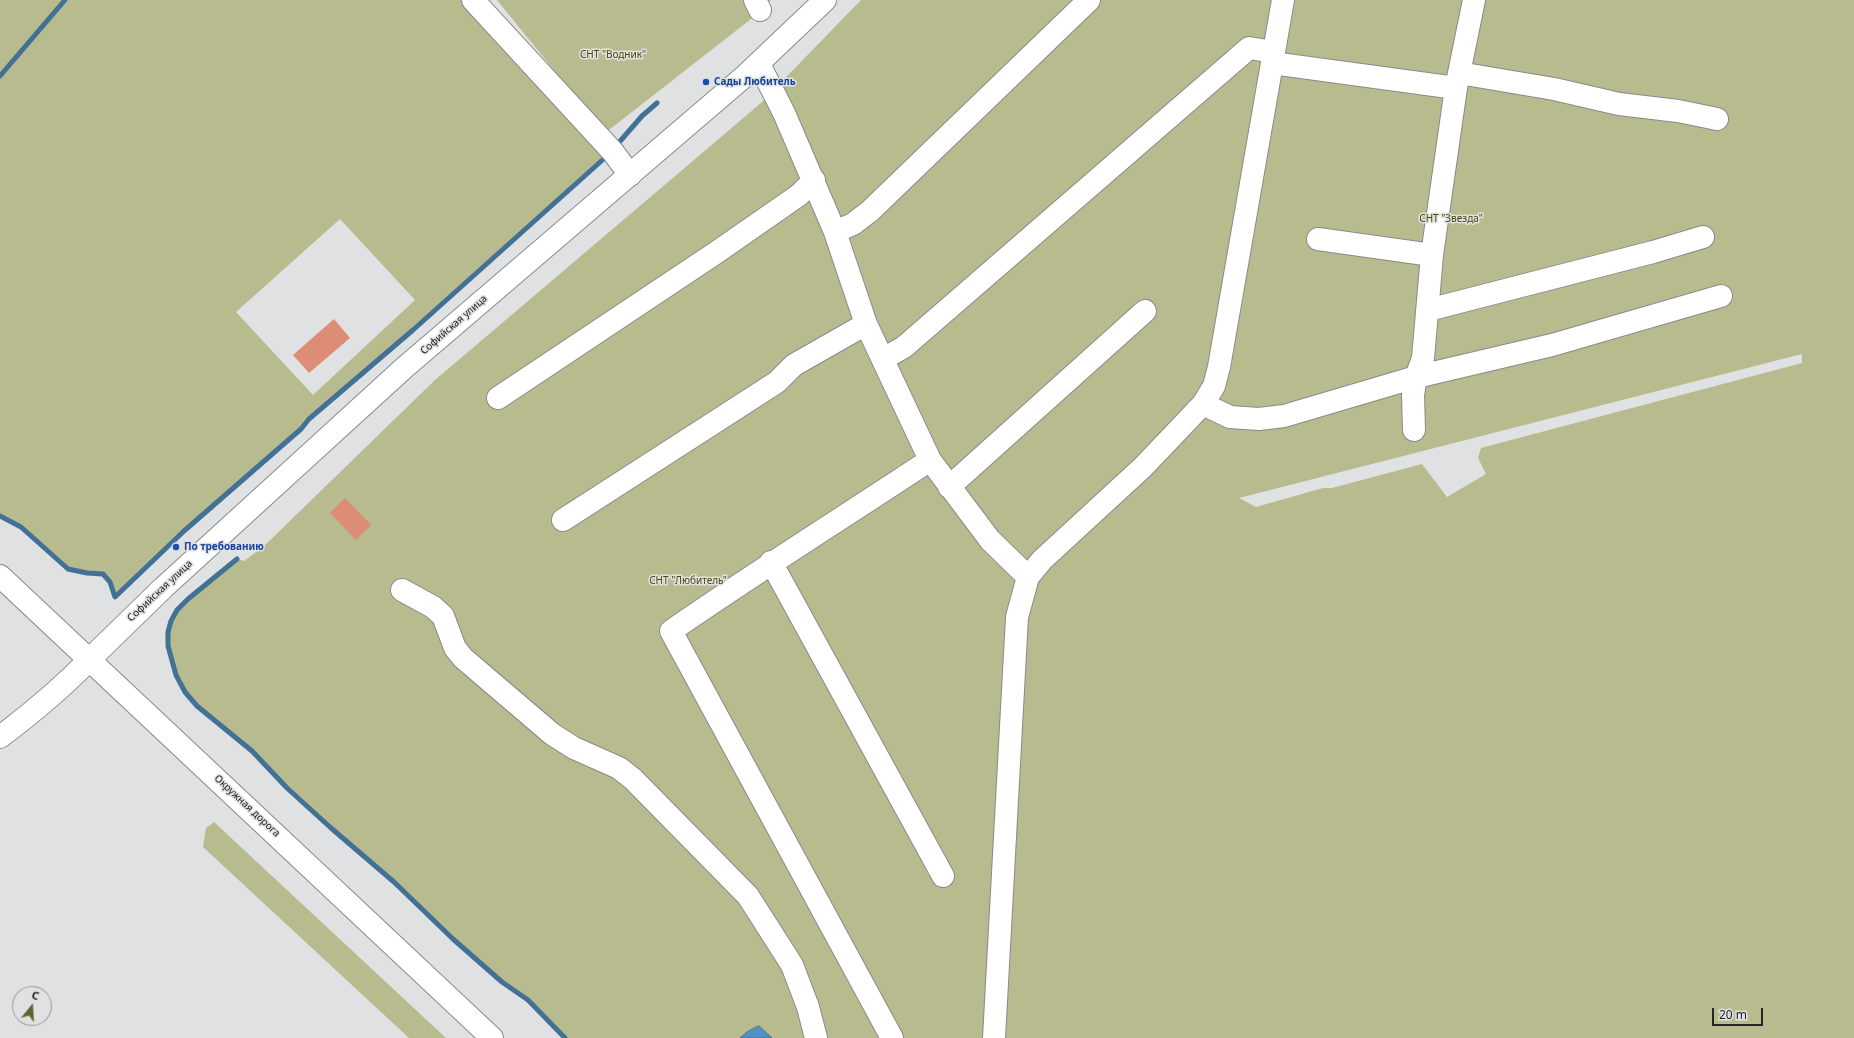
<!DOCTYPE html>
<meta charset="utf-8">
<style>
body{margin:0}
#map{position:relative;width:1854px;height:1038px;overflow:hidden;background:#e0e1e3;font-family:"Noto Sans",sans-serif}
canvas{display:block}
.north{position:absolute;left:12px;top:986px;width:40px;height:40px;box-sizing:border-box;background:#e0e1e3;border:1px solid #959697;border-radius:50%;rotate:18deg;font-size:11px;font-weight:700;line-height:16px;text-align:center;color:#242525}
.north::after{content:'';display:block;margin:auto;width:14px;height:18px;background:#626330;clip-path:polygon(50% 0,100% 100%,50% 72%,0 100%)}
.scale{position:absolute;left:1712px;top:1008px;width:51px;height:18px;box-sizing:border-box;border:2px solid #242525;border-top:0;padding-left:5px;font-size:12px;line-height:14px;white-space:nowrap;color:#242525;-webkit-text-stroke:3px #e0e1e3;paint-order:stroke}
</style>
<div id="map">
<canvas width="1854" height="1038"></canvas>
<div class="north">С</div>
<div class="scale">20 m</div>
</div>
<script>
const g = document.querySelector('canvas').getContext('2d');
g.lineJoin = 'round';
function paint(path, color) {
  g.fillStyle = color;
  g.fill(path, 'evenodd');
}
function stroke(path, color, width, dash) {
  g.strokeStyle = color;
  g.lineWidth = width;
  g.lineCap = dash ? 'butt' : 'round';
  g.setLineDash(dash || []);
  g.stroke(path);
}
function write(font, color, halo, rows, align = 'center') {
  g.font = font + ' "Noto Sans",sans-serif';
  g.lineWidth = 3;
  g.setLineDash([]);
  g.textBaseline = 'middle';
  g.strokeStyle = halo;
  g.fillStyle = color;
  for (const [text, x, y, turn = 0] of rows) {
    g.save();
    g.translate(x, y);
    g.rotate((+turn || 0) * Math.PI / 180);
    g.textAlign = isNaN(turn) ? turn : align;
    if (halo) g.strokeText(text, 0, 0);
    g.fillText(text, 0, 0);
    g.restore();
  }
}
paint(new Path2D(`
 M0,0H462L596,143L603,161L413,330L309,419L301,429L184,531L115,597L110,582L103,574L87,573L68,569L21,527L0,516ZM340,219L415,300L313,395L236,312Z
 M497,0H771L751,19L605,133Z
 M861,0H1854V1038H772L759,1026L747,1032L740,1038H565L528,1000L502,982L453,939L394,882L331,828L287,788L252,751L197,706L185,692L176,675L168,646V632L171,621L177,610L237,559L244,561L263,547L435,380L761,103ZM1802,354V363L1481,448L1478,458L1486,474L1447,497L1422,464L1332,488H1323L1256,507L1239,498Z
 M214,822L446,1038H409L203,847L206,828Z`), '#b8bb8d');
const water = new Path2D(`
 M759,1026L772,1038H740L747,1032Z`);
paint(water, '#5091c7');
stroke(water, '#437196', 1);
stroke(new Path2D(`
 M0,76L65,0
 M615,147L642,116L657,103
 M0,516L21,527L68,569L87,573L103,574L110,582L115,597L184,531L301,429L309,419L413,330L608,155
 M237,559L188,599L177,610L171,621L168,632V646L176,675L185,692L197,706L252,751L287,788L331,828L394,882L453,939L502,982L528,1000L565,1038`), '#437196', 5);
paint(new Path2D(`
 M334,319L350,338L309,373L293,355Z
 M345,498L371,525L356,540L330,513Z`), '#dd8c76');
const minor = new Path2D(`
 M473,0L613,152L630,175
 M755,0L760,10
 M1272,63L1456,88
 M759,64L784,113L835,232L866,324L930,460L990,540L1028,577
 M1459,73L1554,89L1619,104L1678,111L1717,119
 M835,232L853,224L870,211L1089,0
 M1318,239L1432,255
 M1428,310L1653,252L1703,237
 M883,359L904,347L1249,48L1274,52
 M498,398L717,252L799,195L814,180
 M1203,404L1230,417L1259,419L1284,416L1416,377L1552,345L1721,296
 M1414,430L1413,395L1416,377L1423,358L1432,255L1456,88L1474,0
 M949,487L1145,311
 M563,520L777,382L794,365L866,324
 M771,562L943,876
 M402,590L433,607L443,616L455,648L463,658L552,734L574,748L619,768L633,779L748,896L792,965L808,1007L816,1038
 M0,737C32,713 62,688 90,659
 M892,1038L671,631C756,572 844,517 930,460
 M994,1038L1017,617L1028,577L1042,560L1143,467L1203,404L1214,386L1219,367L1283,0`);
const major = new Path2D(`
 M0,576L492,1038
 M90,659L163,588L404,368L746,75L825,0`);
stroke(minor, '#898a8c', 24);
stroke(major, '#898a8c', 24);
stroke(minor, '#fff', 22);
stroke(major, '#fff', 22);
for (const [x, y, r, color] of [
 [706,82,4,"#1a4fb4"],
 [176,547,4,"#1a4fb4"]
]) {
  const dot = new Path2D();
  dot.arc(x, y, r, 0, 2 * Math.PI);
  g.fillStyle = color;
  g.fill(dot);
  stroke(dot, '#e0e1e3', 1.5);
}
write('10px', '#484909', '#e0e1e3', [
 ["СНТ \"Водник\"",613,55],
 ["СНТ \"Звезда\"",1451,219],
 ["СНТ \"Любитель\"",688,581]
]);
write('bold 10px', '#164399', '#e0e1e3', [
 ["Сады Любитель",714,82],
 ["По требованию",184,547]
], 'left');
write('10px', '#242525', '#e0e1e3', [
 ["Софийская улица",454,325,-41],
 ["Софийская улица",160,591,-43],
 ["Окружная дорога",247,806,43]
]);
</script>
